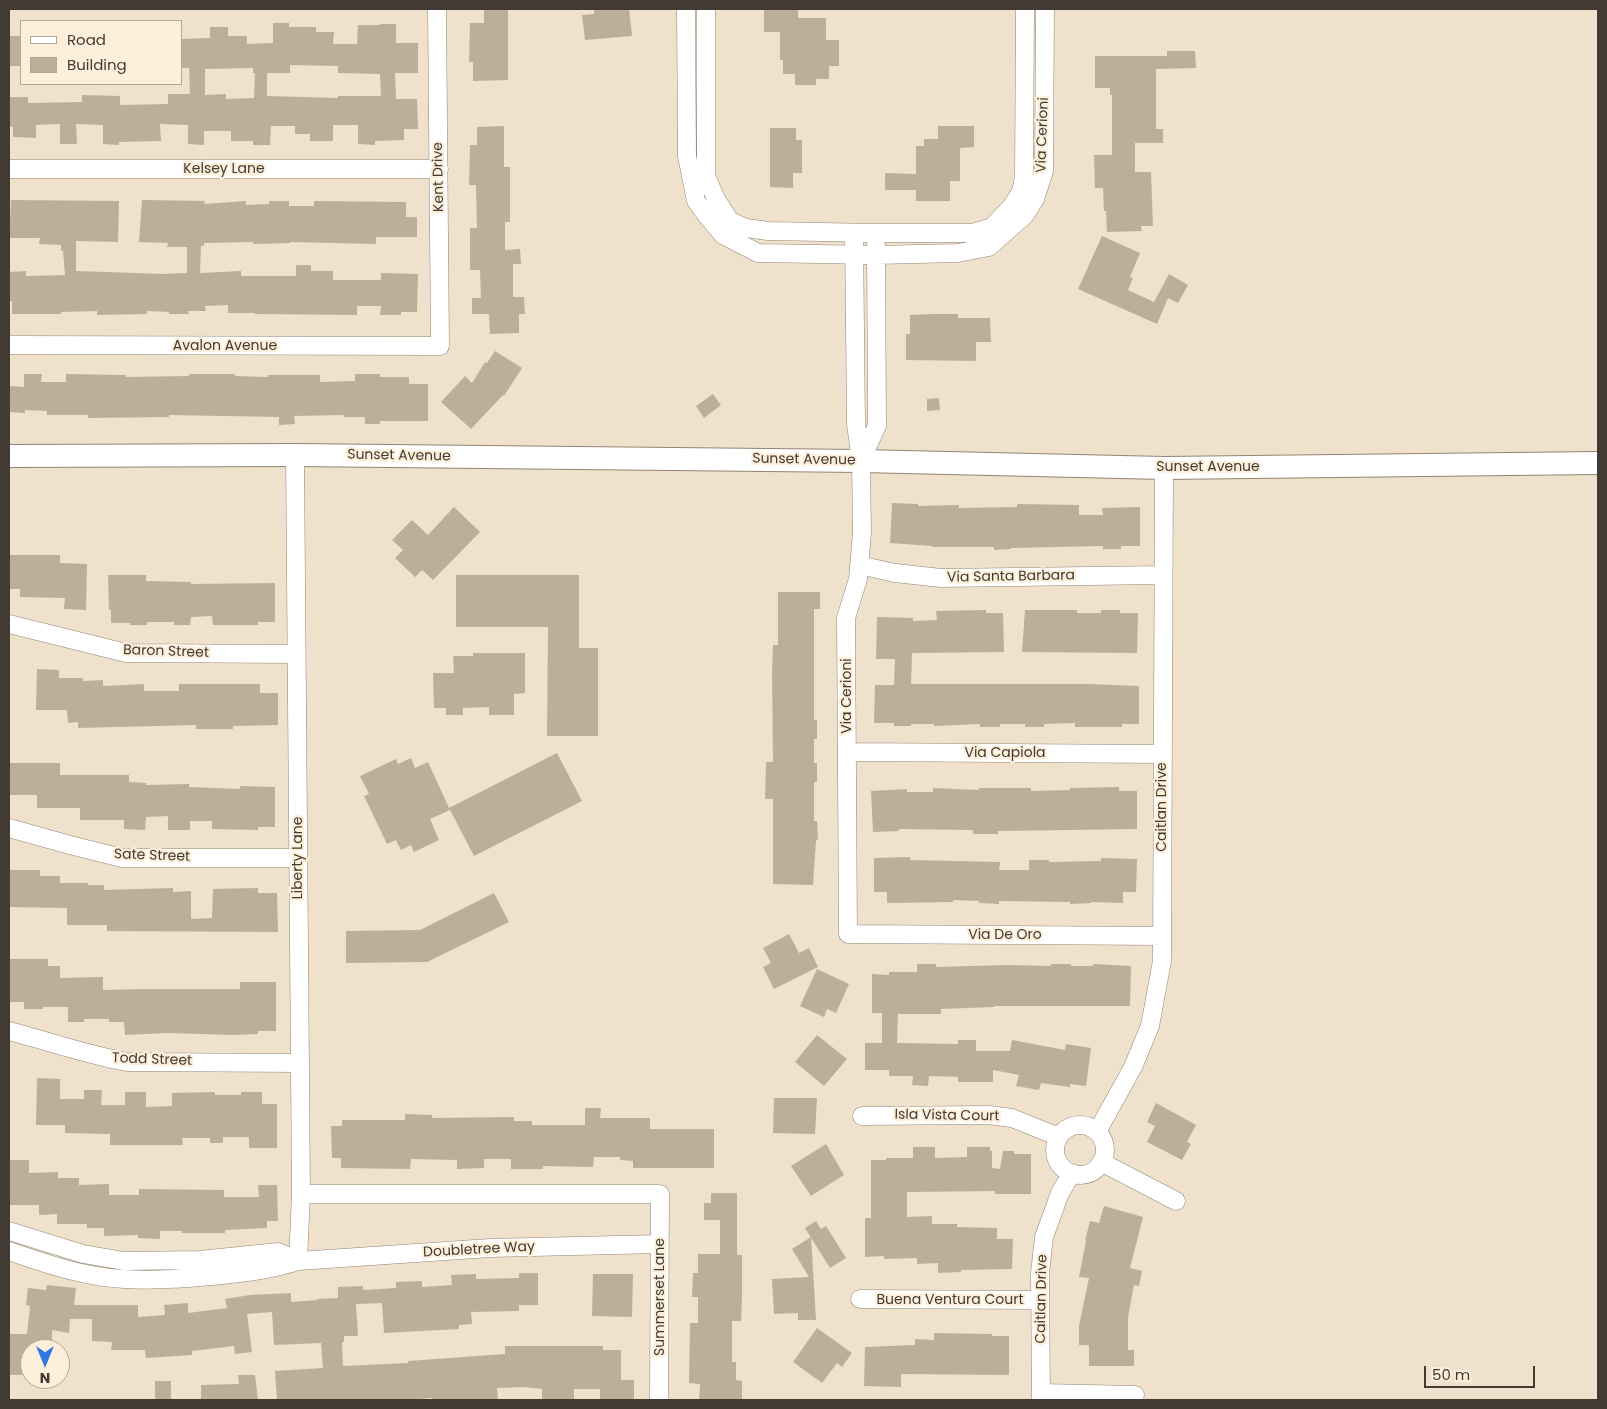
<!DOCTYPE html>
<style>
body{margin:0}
#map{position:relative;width:1607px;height:1409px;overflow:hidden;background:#efe1cc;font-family:Poppins,sans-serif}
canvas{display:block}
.frame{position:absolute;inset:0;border:10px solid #413b33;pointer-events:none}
.legend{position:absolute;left:20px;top:20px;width:162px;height:65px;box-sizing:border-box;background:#fdefd9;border:1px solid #b2a797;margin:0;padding:6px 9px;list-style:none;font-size:15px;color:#413b33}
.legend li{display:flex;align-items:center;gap:10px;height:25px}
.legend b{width:25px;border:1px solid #b2a797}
.north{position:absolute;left:20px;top:1339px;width:50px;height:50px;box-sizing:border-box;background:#fdefd9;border:1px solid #b2a797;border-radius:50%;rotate:180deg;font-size:14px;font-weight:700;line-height:20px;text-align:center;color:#413b33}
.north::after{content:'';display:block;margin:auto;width:18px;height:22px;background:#3077e3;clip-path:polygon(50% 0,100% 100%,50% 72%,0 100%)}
.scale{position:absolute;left:1424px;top:1366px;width:111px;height:22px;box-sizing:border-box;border:2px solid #413b33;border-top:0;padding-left:6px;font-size:15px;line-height:18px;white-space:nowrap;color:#413b33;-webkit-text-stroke:4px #fdefd9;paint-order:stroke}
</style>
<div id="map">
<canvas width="1607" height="1409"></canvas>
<div class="frame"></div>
<ul class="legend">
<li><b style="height:6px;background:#fff"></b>Road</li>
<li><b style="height:14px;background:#bcaf9a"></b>Building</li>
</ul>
<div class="north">N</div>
<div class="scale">50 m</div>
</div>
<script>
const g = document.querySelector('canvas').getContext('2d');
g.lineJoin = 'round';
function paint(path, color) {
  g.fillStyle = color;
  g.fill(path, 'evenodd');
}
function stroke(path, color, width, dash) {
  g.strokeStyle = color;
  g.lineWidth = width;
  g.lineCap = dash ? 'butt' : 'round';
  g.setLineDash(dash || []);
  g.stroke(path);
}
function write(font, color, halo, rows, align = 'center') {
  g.font = font + ' Poppins,sans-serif';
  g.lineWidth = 4.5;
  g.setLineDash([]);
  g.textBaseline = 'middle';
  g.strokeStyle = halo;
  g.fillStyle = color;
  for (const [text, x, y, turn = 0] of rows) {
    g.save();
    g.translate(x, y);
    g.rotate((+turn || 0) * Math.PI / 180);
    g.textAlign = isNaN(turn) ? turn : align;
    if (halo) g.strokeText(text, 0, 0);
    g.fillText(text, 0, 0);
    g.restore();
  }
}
paint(new Path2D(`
 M484,9H508V80L473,81V62H469L470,23H484Z
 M594,9H629L632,36L585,40L582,15L594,14Z
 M764,9L798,10V18H826V40H839V66H829V79H816V85H795V74H783V60H780V32H764Z
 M273,23H289V27H316V32H334L333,44H357L358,25H380V24H396V43H418V73H395L396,99H417L418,129H404V140L375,141V145L358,144V125H333V141H310V134H295V126H271L270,145H253V141H231V131H204V145L188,144V125L160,124L161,141L119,142V145L103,144V125L76,124L77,144H60V124L36,125V138L13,137V127L9,126L10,97H28V103L82,102V95L120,96V105L168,104V94H190L189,68H181V39L210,38V27H228V36H247V44L273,43ZM290,65L338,66V73L380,74L381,96H338V98L267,96V73H290ZM253,68V73H255L254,98L226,99V94L205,95V69Z
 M9,36H21V66H9Z
 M1167,51H1195L1196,68L1156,69V129H1163V143H1135V172H1151L1153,226H1141L1142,231L1107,232L1106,211H1104L1103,188H1095L1094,155H1112V95H1110V88H1095V56H1167Z
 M504,126V167H510V222H505V250L520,249L521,264H513V297H524L525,314H519V333L490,334L489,314H472V298H481L480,270H470V228H477L476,185H469L470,145H477V127Z
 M938,126H974V147L960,148V181H950V201H916V190H885V173L916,174V146H924V139H938Z
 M770,128H796V140H802V173H793V188L770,187Z
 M11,200L119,201L118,242L76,241V271L163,274L187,273V247H167L168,243L139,242L142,200L205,201L204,204L246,201V205L269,204V201H289V206H314V201L406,202V217H417V237H376V244L290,242V243L253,244V242L204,243V246H201L200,273L241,271V276H296V265H311V271H333V280H381V273L418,274L417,312H401V315H380L381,306H357V315L255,314V313H228V305L205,306L206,311H188L189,314H169V312L147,311V314L97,315V311L61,312V314H12V301H9V272L26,271V276L65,275L63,251H61V245L39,244L40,238H9Z
 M1102,236L1140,253L1130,277L1133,278L1128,290L1154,302L1169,274L1188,285L1178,303L1168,298L1157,324L1078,289Z
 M931,314H958V318H990L991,342H976V361L906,360V334H910V315Z
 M495,351L522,368L504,396L503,395L471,429L441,402L465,376L472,383L485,362L487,363Z
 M24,374H42L41,382H66V374L126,375V377L189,376V374H235V376L268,377V375H320V382L355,381V374H380V377H409V384H428V421H380V424H365V417H344V415L294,416L295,424L279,425V417L169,415V417L88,418V415H47V411L25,410V413L9,412V386L24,387Z
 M713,394L721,405L704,418L696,406Z
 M939,398L940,410L927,411V399Z
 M892,503L918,504V506L959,505V508L1017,507V504L1079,505V515H1103L1102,508L1140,507V546H1121V549H1103V546L1011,548V549L994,550V547H933L932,546L890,543Z
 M454,507L480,532L433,580L422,570L415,577L395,558L403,550L392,540L412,520L428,535Z
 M9,555H60V563L87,564L86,610L64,609L65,598L20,597V589H9Z
 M108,575H146V581L191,582V584L275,583V622H258V625H213L212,616L191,617L190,625H174V622H147V625H130V623H111V610H109Z
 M456,575H579V648H598V736H547L548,627H456Z
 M778,592H820V609H814V720H817V739H814V763H817V782H814V821H817L818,840H816L813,885L773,884V799H765L766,762H773L772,671L773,645H778Z
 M986,610V613H1003L1004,652L912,653L911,684H1089L1139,686V724H1122V727H1075V723L1044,724V727H1025V724H1000V727H980V724L934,726V724H911V726H894V723H874L875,685H894L895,659H876L877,617L913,618V621L937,620L936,611Z
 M1025,610H1077V613H1101V610H1120V613H1138L1137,653L1022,652Z
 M473,653H525V693L514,694V715H489V707L463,708V715H446V708H434L433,673H454L453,656H473Z
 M37,669L59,670V678H83V681L103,680V686L144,684V691H179V684H260V693H278V725L233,726V729H196V725L78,728V722L68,723L67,710H36Z
 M557,753L582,801L474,856L449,808Z
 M411,758L415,768L428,762L450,810L430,819L439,840L414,852L411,845L401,850L396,840L387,844L364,796L369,794L360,776L396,759L398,764Z
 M9,763H60V775H129V782L146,783V785L189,784V787L240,789V786L275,787V827H258V830L212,829V821H190V830H168V816L146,817L145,830L124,829V820H80V808H37V795H9Z
 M1119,787V791H1137V829L998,831V834H973V830L899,829V831L873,832L871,791L907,789V792H933V788L979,790V788H1031V791L1070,790V788Z
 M910,857V860L1000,862L999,870H1029V860H1049V862L1101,861V858L1137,859L1136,892H1123V903L1091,902V903L1070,904V902L999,901V904L979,903V901L953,900V902L887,903V892H874V858Z
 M9,870H40V876H60V883H88V885H104V890L173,888V892L191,891V919L212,918L213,889L258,888V893H277L278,932L107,931V925H67V908L9,907Z
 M494,893L509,922L427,962L346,963V931L420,930Z
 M789,934L799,953L809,948L818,967L774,989L763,967L771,963L763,948Z
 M9,959H48V966H60V978L103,977V990L145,989H240V982H276V1031H258V1034L234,1035L167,1033L125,1035L124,1022H109V1019H84V1022H68V1007H43V1009H24V1002H9Z
 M917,964H936V967L1007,965L1051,966V964H1071V966H1093V964L1131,966L1130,1006H994V1007L941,1009V1014H898L897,1043L958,1044V1040H976V1051H1010L1012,1040L1065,1050L1066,1044L1091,1048L1086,1086L1070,1084V1087L1041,1083L1039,1090L1016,1086L1019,1075L993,1070V1082H958V1077L929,1076L928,1086L912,1085L913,1076H889V1070H865V1043H882V1013H872V974L889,975V972H917Z
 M817,969L849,984L836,1013L827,1009L824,1017L800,1006Z
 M817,1035L847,1059L824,1086L795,1062Z
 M37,1078L60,1079V1099H84V1090H102L101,1105H125V1092H146V1107L172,1106V1093L215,1092V1095H241V1092H262V1104H277V1148H249V1137H223V1143H210V1138H182L183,1145H110V1134L65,1133V1125H36Z
 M774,1098H817L815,1134L773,1133Z
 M1156,1103L1196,1125L1187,1142L1191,1144L1182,1160L1147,1142L1155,1126L1147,1122Z
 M585,1108H601L600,1118H650V1129H714V1168H633V1161L620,1160V1157H594L593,1167L543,1166V1169H511V1159H484V1168L457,1169V1160L411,1159L410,1169L341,1168V1158H332L331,1126H342V1120H405V1114L432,1115V1118L514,1117V1121H532V1125H585Z
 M826,1144L844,1175L811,1196L791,1166Z
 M913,1147H935V1158L967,1157V1147H990V1151H992V1168L1000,1169L1003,1151H1014V1154H1031V1194H995V1191L907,1192V1217L932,1216V1224H957V1227L997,1228V1239H1013L1012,1269L961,1270V1272L938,1273V1263L917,1264V1258L884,1259V1256L865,1257V1218H871V1160H886V1158H913Z
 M9,1160H29V1173L58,1172V1178H79V1185L109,1184V1195H139V1189L224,1190V1197H259L258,1185H277L278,1221H267V1228L225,1230V1233H182V1231H160V1239L138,1238V1235L104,1236V1228H87V1224H57V1214L39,1215V1205H9Z
 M711,1193H737V1255H742V1297L741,1321H732V1362H736V1380L742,1381V1400H699L700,1384L689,1383L690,1323H698V1297H692L693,1273H698V1254H720V1220H704V1203H711Z
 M1104,1206L1143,1217L1130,1268L1142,1271L1139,1286L1134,1285L1128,1317V1350H1134V1366H1089V1345H1079V1326L1089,1278L1079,1277L1086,1241H1085L1090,1221L1099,1223Z
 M816,1221L821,1229L826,1226L846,1258L830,1268L805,1228Z
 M811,1237L816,1320H798V1313L774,1314L772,1279L809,1277L792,1249Z
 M519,1273H538V1305H519V1311L471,1312L472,1324L459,1325V1329L384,1333L382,1303L356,1304L358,1336H344V1342H342L343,1366L408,1363V1361L505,1354V1346H603V1350H621V1380H634V1399H600V1389H574V1399H542V1389L524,1387L497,1388L498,1399L432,1400V1398L406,1400H277L275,1371L323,1368L321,1343L274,1345L272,1312L247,1314L252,1352L235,1354L234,1346L192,1351V1355L146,1358L145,1350H111L112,1342L92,1341V1319H70L69,1333L52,1330V1349H30V1375H9V1334H27L30,1306L26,1305L28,1288L46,1290L47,1285L76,1288L74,1305H138V1317L165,1315L164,1305L188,1303V1313L227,1308L225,1299L250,1295L291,1293V1302L317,1300V1299L338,1298V1287L363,1286V1290L396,1288V1282L422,1281V1287L452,1285L451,1275L476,1274V1279L519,1278Z
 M593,1274H633L632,1317L592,1316Z
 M817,1328L852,1353L842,1367L837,1363L822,1383L793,1362Z
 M934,1333L992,1334V1336H1009V1375L901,1374V1387L864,1386L865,1347L915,1345V1339L934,1340Z
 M238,1375H255L258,1400H201V1385L239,1384Z
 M155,1381H171V1400H155Z`), '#bcaf9a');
const minor = new Path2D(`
 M686,9L687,156L696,201L707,216L723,235L758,253L876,255L958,253L989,247L1025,215L1035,199L1044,171L1045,9
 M706,9V176L716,199L730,221L746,228L768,231L876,233H972L992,227L1011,207L1021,192L1024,176L1025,9
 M9,169H439
 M854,233L856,424L861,461L862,533L858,579L846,618L848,934L1162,936
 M9,345L440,346L437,9
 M295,455L301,1194L298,1261
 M861,460L877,426L876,245
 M859,565L895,573L941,578L1163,575
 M9,624L126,653L296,654
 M847,752L1163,754
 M9,828L70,845L122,858H298
 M9,1031C48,1041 87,1055 127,1062L300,1063
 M862,1116L989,1115L1012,1118L1059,1137
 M1055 1150a25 25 0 1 1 50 0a25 25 0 1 1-50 0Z
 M1097,1132L1133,1067L1150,1026L1162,961L1164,468
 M1101,1162L1176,1201
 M301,1194H660L659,1400
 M9,1231L83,1254L124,1261L200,1260L278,1252L298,1261
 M9,1251C46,1264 84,1277 124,1279C157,1281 190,1278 223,1275C249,1272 274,1269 298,1261L490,1248L660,1244
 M860,1299L1040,1300
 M1041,1393L1135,1395
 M1041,1400L1040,1273L1044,1237L1060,1193L1072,1173`);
const major = new Path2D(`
 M9,456L295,455L861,461L1164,468L1598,463`);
stroke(minor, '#928572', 19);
stroke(major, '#928572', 24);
stroke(minor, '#fff', 18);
stroke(major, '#fff', 22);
write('14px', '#413b33', '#fdefd9', [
 ["Via Cerioni",1043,135,-88],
 ["Kelsey Lane",224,169],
 ["Kent Drive",439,177,-91],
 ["Avalon Avenue",225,346],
 ["Sunset Avenue",399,456,1],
 ["Sunset Avenue",804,460,1],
 ["Sunset Avenue",1208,467],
 ["Via Santa Barbara",1011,577,-1],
 ["Baron Street",166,652,2],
 ["Via Cerioni",847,696,-90],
 ["Via Capiola",1005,753],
 ["Caitlan Drive",1162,807,-90],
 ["Sate Street",152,856,2],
 ["Liberty Lane",298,858,-90],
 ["Via De Oro",1005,935],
 ["Todd Street",152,1060,2],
 ["Isla Vista Court",947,1116,1],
 ["Doubletree Way",479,1250,-3],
 ["Summerset Lane",660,1297,-90],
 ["Caitlan Drive",1042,1299,-89],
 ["Buena Ventura Court",950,1300]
]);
</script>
